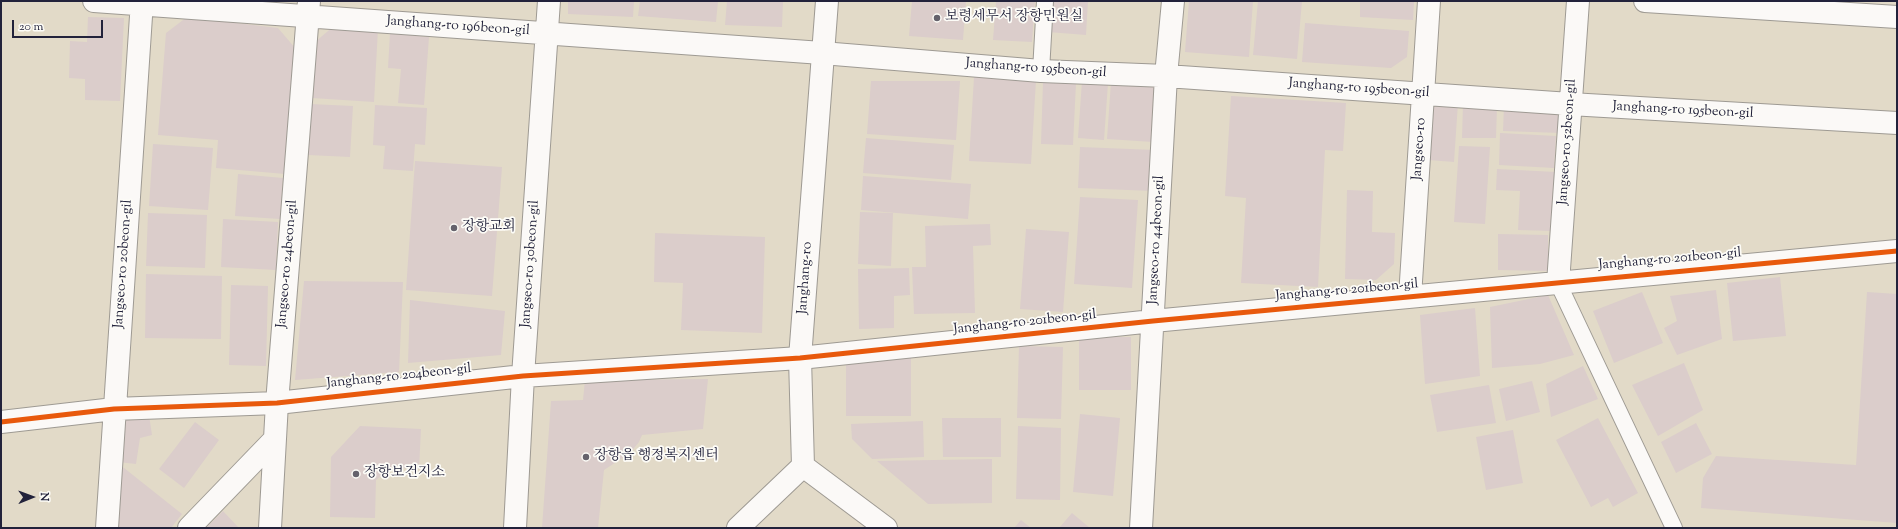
<!DOCTYPE html>
<meta charset="utf-8">
<style>
body{margin:0}
#map{position:relative;width:1898px;height:529px;overflow:hidden;background:#e2dac8;font-family:"Sorts Mill Goudy",serif}
canvas{display:block}
.frame{position:absolute;inset:0;border:2px solid #22223b;pointer-events:none}
.north{position:absolute;left:12px;top:477px;width:40px;height:40px;-webkit-text-stroke:3px #fdfcf7;paint-order:stroke;rotate:89deg;font-size:11px;font-weight:700;line-height:16px;text-align:center;color:#22223b}
.north::after{content:'';display:block;margin:auto;width:14px;height:18px;background:#22223b;clip-path:polygon(50% 0,100% 100%,50% 72%,0 100%)}
.scale{position:absolute;left:12px;top:20px;width:91px;height:18px;box-sizing:border-box;border:2px solid #22223b;border-top:0;padding-left:5px;font-size:12px;line-height:14px;white-space:nowrap;color:#22223b;-webkit-text-stroke:3px #fdfcf7;paint-order:stroke}
</style>
<div id="map">
<canvas width="1898" height="529"></canvas>
<div class="frame"></div>
<div class="north">N</div>
<div class="scale">20 m</div>
</div>
<script>
const g = document.querySelector('canvas').getContext('2d');
g.lineJoin = 'round';
function paint(path, color) {
  g.fillStyle = color;
  g.fill(path, 'evenodd');
}
function stroke(path, color, width, dash) {
  g.strokeStyle = color;
  g.lineWidth = width;
  g.lineCap = dash ? 'butt' : 'round';
  g.setLineDash(dash || []);
  g.stroke(path);
}
function write(font, color, halo, rows, align = 'center') {
  g.font = font + ' "Sorts Mill Goudy","Noto Serif KR",serif';
  g.lineWidth = 3.5;
  g.setLineDash([]);
  g.textBaseline = 'middle';
  g.strokeStyle = halo;
  g.fillStyle = color;
  for (const [text, x, y, turn = 0] of rows) {
    g.save();
    g.translate(x, y);
    g.rotate((+turn || 0) * Math.PI / 180);
    g.textAlign = isNaN(turn) ? turn : align;
    if (halo) g.strokeText(text, 0, 0);
    g.fillText(text, 0, 0);
    g.restore();
  }
}
paint(new Path2D(`
 M568,1H634L633,17L568,14Z
 M640,1H718L716,22L638,16Z
 M727,1H783L782,27L725,25Z
 M912,1H966L963,40L909,36Z
 M996,1H1035L1032,42L993,40Z
 M1050,1H1088L1086,35L1048,32Z
 M1189,1H1253L1249,57L1185,52Z
 M1258,1H1302L1297,59L1253,55Z
 M1360,1H1414L1413,20L1360,17Z
 M88,17L124,18L120,101L85,100V79L69,78L70,41L87,42Z
 M187,17L278,28L296,49L285,174L216,168L218,140L158,135L166,33Z
 M1305,23L1409,31L1407,57L1391,68L1302,62Z
 M334,26L378,29L374,102L312,98L315,42Z
 M390,33L429,37L424,105L398,103L401,69L388,68Z
 M974,77L1036,80L1031,164L969,161Z
 M871,81H960L956,140L867,134Z
 M1082,81L1108,83L1104,140L1078,138Z
 M1043,82L1076,83L1073,145L1041,144Z
 M1111,82L1157,85L1153,142L1107,139Z
 M1231,96L1346,103L1343,151L1325,150L1318,287L1241,283L1246,198L1225,196Z
 M1432,101L1458,103L1454,162L1429,160Z
 M310,104L353,106L350,157L308,155Z
 M1463,104L1497,107L1496,138H1462Z
 M375,105L427,108L425,145L415,144L413,171L383,169L385,146L373,145Z
 M1504,106L1562,108L1561,133L1503,131Z
 M1500,133L1556,136L1554,168L1499,165Z
 M866,138L954,145L951,180L863,173Z
 M153,144L213,148L208,210L149,206Z
 M1459,146L1490,147L1485,224L1454,222Z
 M1080,147L1155,150L1153,191L1078,188Z
 M415,161L502,167L492,296L406,290Z
 M1497,169L1556,172L1553,231L1518,230L1520,191L1496,190Z
 M238,174L283,178L280,219L235,216Z
 M863,176L971,184L968,219L861,210Z
 M1347,190L1373,191L1372,232L1395,233L1394,264L1376,280L1345,279Z
 M1080,197L1138,200L1132,288L1074,284Z
 M860,212L893,213L891,266L858,264Z
 M148,213L207,215L205,268L146,266Z
 M223,219L278,222L276,270L221,267Z
 M990,224L991,245L973,246L975,313L914,314L912,267H926L925,226Z
 M1026,229L1069,232L1063,312L1020,309Z
 M655,233L765,237L762,333L681,330L683,283L654,282Z
 M1498,234L1548,235V271L1498,270Z
 M909,268L910,295L894,296V328L859,329L858,269Z
 M146,274L222,276L221,339L145,338Z
 M1780,277L1786,336L1733,341L1727,283Z
 M304,281L403,282L399,372L295,380Z
 M231,285L268,286L266,366L229,365Z
 M1716,290L1722,339L1677,355L1664,328L1677,321L1670,296Z
 M1642,292L1663,343L1614,363L1593,311Z
 M1867,292L1897,294V523L1701,508L1703,478L1716,456L1856,465Z
 M1548,295L1574,355L1540,364L1492,368L1490,307Z
 M410,300L505,311L501,355L408,363Z
 M1475,308L1480,376L1425,384L1420,315Z
 M1079,337H1131V390H1079Z
 M1019,346L1063,347L1061,419L1017,418Z
 M846,358H911V416H846Z
 M1684,363L1703,410L1658,436L1632,385Z
 M1583,366L1598,399L1551,417L1546,384Z
 M708,379L703,429L642,435L639,442L630,453L604,470L598,528H542L551,401L583,400L585,380Z
 M1532,381L1540,412L1506,421L1499,389Z
 M1489,385L1496,423L1437,432L1430,395Z
 M1080,414L1120,418L1113,496L1073,492Z
 M149,415L152,435L140,438L136,464L118,462L122,420Z
 M942,418H1001V457H943Z
 M1598,418L1638,493L1613,507L1608,498L1591,507L1556,440Z
 M923,421L924,457L872,459L852,439L851,424Z
 M195,422L219,440L184,488L159,469Z
 M1696,423L1712,454L1676,473L1661,442Z
 M360,426L421,429L419,469L391,468L376,480L375,518L330,517L331,457Z
 M1018,426L1061,428L1060,500L1016,499Z
 M1513,430L1523,483L1486,490L1476,437Z
 M992,459V503L928,504L877,461Z
 M119,464L182,514L171,528H112Z
 M223,511L239,528H206Z
 M1072,513L1090,528H1059Z
 M1021,520L1031,528H1014Z`), '#dbcdcb');
const service = new Path2D(`
 M1041,71L1045,1
 M1558,283L1674,528`);
const minor = new Path2D(`
 M94,1L822,53L1041,71L1166,76L1570,104L1897,123
 M1645,1L1897,17
 M1558,283L1578,1
 M1410,297L1429,1
 M1,422L114,409L277,403L523,376L800,358L1153,321L1897,251
 M107,528L142,1
 M189,528L275,439
 M270,528L277,403L309,1
 M515,528L523,376L549,1
 M1141,528L1166,76L1173,1`);
const tertiary = new Path2D(`
 M803,466L886,528
 M738,528L803,466L800,358L827,1`);
stroke(service, '#9e9a93', 18);
stroke(minor, '#9e9a93', 24);
stroke(tertiary, '#9e9a93', 24);
stroke(service, '#fbf9f7', 16);
stroke(minor, '#fbf9f7', 22);
stroke(tertiary, '#fbf9f7', 22);
stroke(new Path2D(`
 M1,422L114,409L277,403L523,376L800,358L1153,321L1897,251`), '#e8590c', 5);
for (const [x, y, r, color] of [
 [937,18,4,"#65626c"],
 [454,228,4,"#65626c"],
 [586,457,4,"#65626c"],
 [356,474,4,"#65626c"]
]) {
  const dot = new Path2D();
  dot.arc(x, y, r, 0, 2 * Math.PI);
  g.fillStyle = color;
  g.fill(dot);
  stroke(dot, '#fdfcf7', 1.5);
}
write('14px', '#22223b', '#fdfcf7', [
 ["보령세무서 장항민원실",945,18],
 ["장항교회",462,228],
 ["장항읍 행정복지센터",594,457],
 ["장항보건지소",364,474]
], 'left');
write('14px', '#22223b', '#fdfcf7', [
 ["Janghang-ro 196beon-gil",458,27,4],
 ["Janghang-ro 195beon-gil",1036,69,4],
 ["Janghang-ro 195beon-gil",1359,89,4],
 ["Janghang-ro 195beon-gil",1683,111,3],
 ["Jangseo-ro 52beon-gil",1568,142,-86],
 ["Jangseo-ro",1420,149,-86],
 ["Jangseo-ro 44beon-gil",1157,240,-87],
 ["Janghang-ro 201beon-gil",1670,260,-5],
 ["Jangseo-ro 20beon-gil",124,264,-86],
 ["Jangseo-ro 24beon-gil",288,264,-85],
 ["Jangseo-ro 30beon-gil",531,264,-86],
 ["Janghang-ro",806,278,-86],
 ["Janghang-ro 201beon-gil",1347,291,-5],
 ["Janghang-ro 201beon-gil",1025,323,-6],
 ["Janghang-ro 204beon-gil",399,377,-6]
]);
</script>
